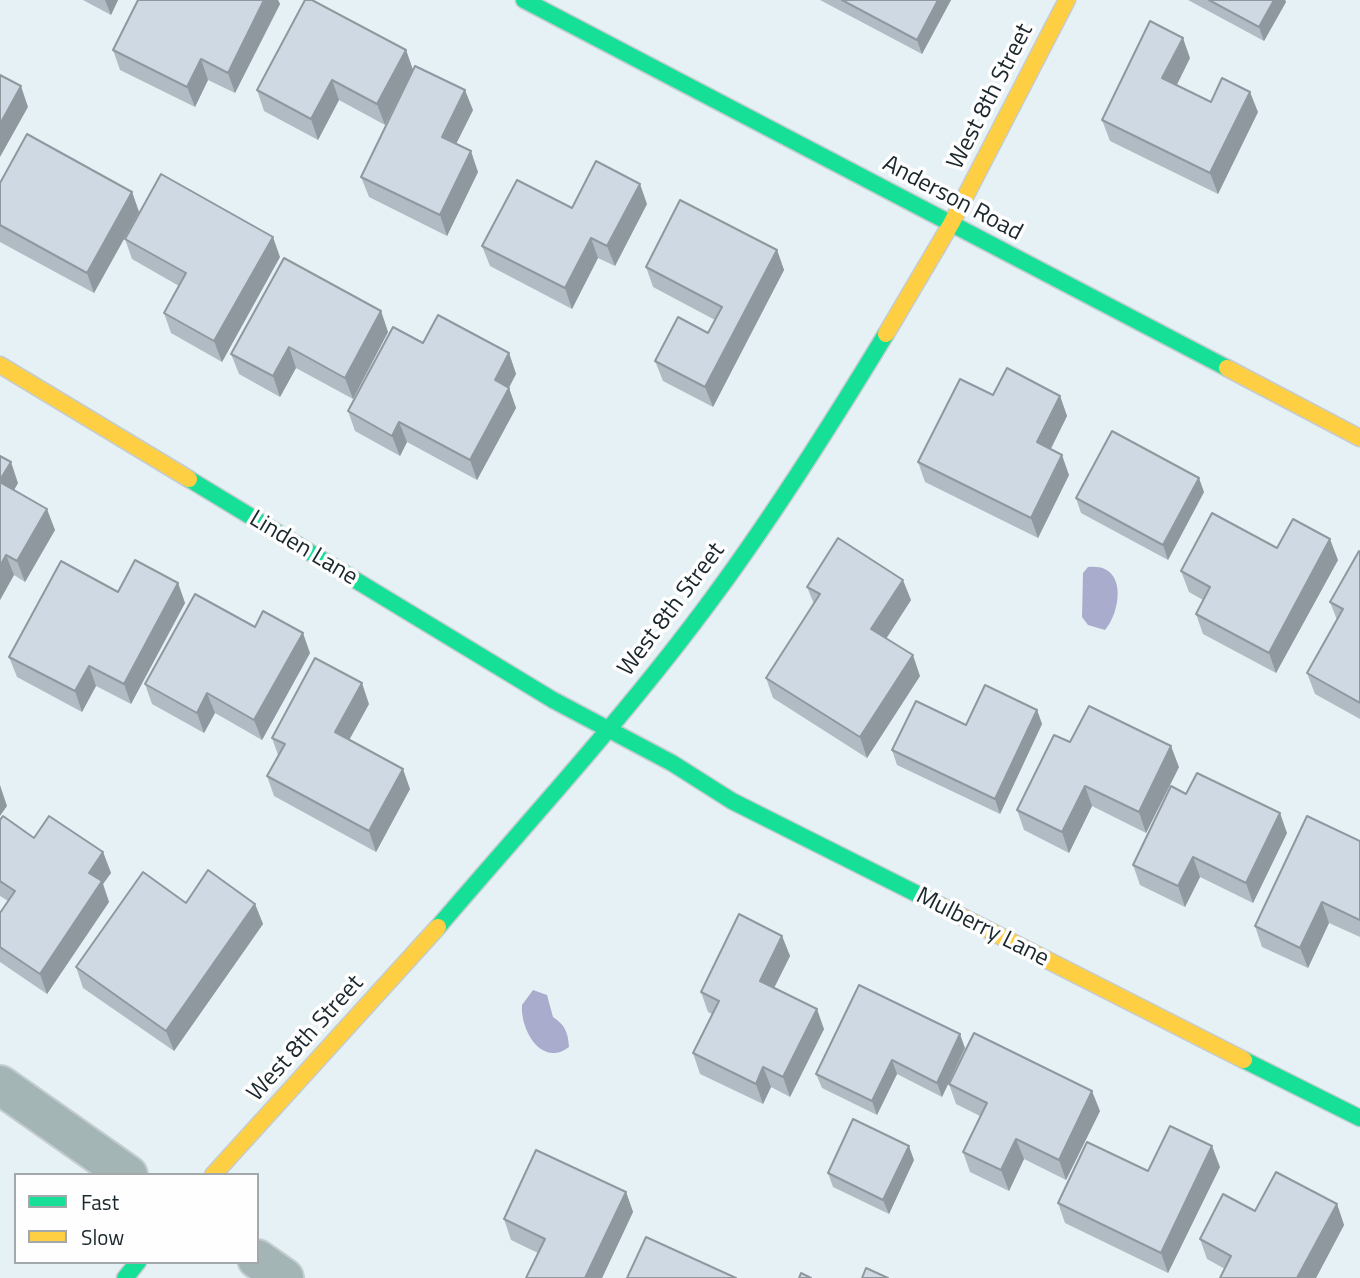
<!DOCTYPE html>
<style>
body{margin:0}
#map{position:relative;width:1360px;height:1278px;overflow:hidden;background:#e6f1f6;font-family:"Titillium Web",sans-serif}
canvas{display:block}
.legend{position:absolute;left:14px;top:1173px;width:245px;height:91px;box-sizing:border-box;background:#fefefe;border:2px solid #a3a8aa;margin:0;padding:9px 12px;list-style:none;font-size:21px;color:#1a272c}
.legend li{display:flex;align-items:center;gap:14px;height:35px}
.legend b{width:35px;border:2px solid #a3a8aa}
</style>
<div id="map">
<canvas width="1360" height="1278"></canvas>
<ul class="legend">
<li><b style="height:9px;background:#16e098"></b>Fast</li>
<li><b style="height:9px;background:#ffcf43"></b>Slow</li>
</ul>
</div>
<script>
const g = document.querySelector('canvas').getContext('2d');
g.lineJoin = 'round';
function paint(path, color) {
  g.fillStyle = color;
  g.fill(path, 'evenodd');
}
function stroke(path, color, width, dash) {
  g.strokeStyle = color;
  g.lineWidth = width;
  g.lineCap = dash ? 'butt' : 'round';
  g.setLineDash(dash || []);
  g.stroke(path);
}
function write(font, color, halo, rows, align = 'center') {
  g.font = font + ' "Titillium Web",sans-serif';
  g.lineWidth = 7;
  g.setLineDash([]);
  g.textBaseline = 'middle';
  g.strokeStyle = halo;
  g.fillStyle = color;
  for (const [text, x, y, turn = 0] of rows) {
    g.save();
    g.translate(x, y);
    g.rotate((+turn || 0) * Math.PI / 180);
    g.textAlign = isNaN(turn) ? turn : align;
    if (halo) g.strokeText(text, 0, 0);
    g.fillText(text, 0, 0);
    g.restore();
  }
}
paint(new Path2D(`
 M1088,567C1127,562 1122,610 1105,630L1088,625L1082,617L1083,573Z
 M533,990L547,995L553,1017C565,1025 568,1032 569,1047C542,1068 520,1030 522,1005Z`), '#a9accc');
const street = new Path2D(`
 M0,1085L128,1175
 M257,1259L284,1278`);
const fast = new Path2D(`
 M524,0L1227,368
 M189,479L553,700L672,763L732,801L941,906
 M438,927C531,818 629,712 714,596C776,512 832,423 886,334
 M1244,1060L1360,1118
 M125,1278L138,1262`);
const slow = new Path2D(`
 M886,334L951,224L1067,0
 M0,365L189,479
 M1227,368L1360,438
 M941,906L1244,1060
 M213,1175L438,927`);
stroke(street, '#c3ccd0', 42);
stroke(fast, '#c3ccd0', 19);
stroke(slow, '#c3ccd0', 19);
stroke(street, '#a3b5b5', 38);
stroke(fast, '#16e098', 16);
stroke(slow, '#ffcf43', 16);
paint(new Path2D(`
 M83,0H118L111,15Z
 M138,0H278L280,4L235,93L208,80L195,107L120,70L113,50Z
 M820,0H951L922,54Z
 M1188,0H1285L1286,2L1264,41Z
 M406,50L413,70L473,110L456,144L478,172L447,236L369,197L361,177L412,72L385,125L339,100L318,140L264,111L257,90Z
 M1190,58L1176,85L1211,102L1258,112L1218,194L1110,141L1102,120Z
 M0,183L132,192L139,212L94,293L0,242Z
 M647,204L615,266L598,258L572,309L490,266L482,246L572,208Z
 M125,239L280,257L222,362L171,333L164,313L179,286L132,259Z
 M777,250L784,270L713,407L663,381L655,361L708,333L715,320L653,287L646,267Z
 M381,311L388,332L353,399L296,368L280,397L239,374L231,354Z
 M509,353L516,374L509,388L516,408L477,480L407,442L400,456L355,431L348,411Z
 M993,395L1060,396L1067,416L1051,449L1069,475L1038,538L925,482L918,462Z
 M0,456L18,483L14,490L55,530L25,582L14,575L0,600Z
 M1204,492L1168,560L1081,513L1076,498Z
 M1277,548L1338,560L1276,673L1203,634L1196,614L1203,600L1189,592L1181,571Z
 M1360,552V719L1315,694L1307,673L1337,620L1330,602Z
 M178,583L185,603L131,704L96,686L82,712L17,677L9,657L118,592Z
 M807,587L911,600L886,638L920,676L867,758L773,698L766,678L814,604Z
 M255,627L310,653L262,740L215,713L204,733L152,704L145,684Z
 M369,704L349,740L410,789L376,852L274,796L267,776L278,755L272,738Z
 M1037,710L1042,724L1000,814L897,765L892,750L966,725Z
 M1070,742L1179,767L1146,833L1092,806L1069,853L1024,830L1017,810Z
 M1186,794L1287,833L1253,903L1200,877L1185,907L1140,885L1133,865Z
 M0,820L34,838L103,852L111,873L103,884L109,902L47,994L0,962V913L8,901L0,896Z
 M1360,841V937L1329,923L1308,968L1262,947L1255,926Z
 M255,904L263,924L174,1051L83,988L76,967Z
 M782,936L790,956L774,988L824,1029L790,1097L771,1087L763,1104L700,1074L693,1053L712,1014L708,1012L701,992Z
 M859,985L965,1048L942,1097L897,1074L877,1115L822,1088L816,1074Z
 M949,1084L1100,1111L1066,1180L1024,1159L1009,1191L970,1172L963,1152L980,1116L956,1104Z
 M914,1160L889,1214L833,1187L828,1173Z
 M1220,1167L1168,1273L1065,1223L1058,1203Z
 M626,1192L633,1212L602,1278H526L538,1253L511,1240L504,1219Z
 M1337,1204L1344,1225L1316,1278H1220L1225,1269L1207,1259L1200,1239L1255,1211Z`), '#b1bbc3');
paint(new Path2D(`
 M105,0H118L111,15Z
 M264,0H278L280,4L235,93L228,73Z
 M938,0H951L922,54L917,40Z
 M1274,0H1285L1286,2L1264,41L1259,27Z
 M1183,38L1190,58L1170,99L1162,78Z
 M406,50L413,70L385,125L377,104Z
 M201,59L208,80L195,107L187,87Z
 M332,80L339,100L318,140L311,119Z
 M21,86L28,107L0,157V124Z
 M465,90L473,110L449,158L442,137Z
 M1250,92L1258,112L1218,194L1210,173Z
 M471,151L478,172L447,236L440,215Z
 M640,184L647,204L615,266L607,246Z
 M132,192L139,212L94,293L87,273Z
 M273,237L280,257L222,362L214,341Z
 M591,238L598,258L572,309L565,288Z
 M777,250L784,270L713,407L705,387Z
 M381,311L388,332L353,399L345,378Z
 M289,347L296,368L280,397L273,376Z
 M509,353L516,374L502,400L495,380Z
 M509,388L516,408L477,480L470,460Z
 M1060,396L1067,416L1044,462L1037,442Z
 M399,422L407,442L400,456L392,436Z
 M1062,455L1069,475L1038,538L1031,518Z
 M11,462L18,483L7,502L0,483V480Z
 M1199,478L1204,492L1168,560L1163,545Z
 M47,509L55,530L25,582L17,561Z
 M1330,539L1338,560L1276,673L1269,653Z
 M6,555L14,575L0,600V566Z
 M903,580L911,600L879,650L871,629Z
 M178,583L185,603L131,704L124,684Z
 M303,633L310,653L262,740L254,720Z
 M913,655L920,676L867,758L860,737Z
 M89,666L96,686L82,712L75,691Z
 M362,683L369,704L342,753L335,732Z
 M207,693L215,713L204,733L197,713Z
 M1037,710L1042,724L1000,814L995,799Z
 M1171,746L1179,767L1146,833L1139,812Z
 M403,769L410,789L376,852L369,831Z
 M0,785L7,806L0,816Z
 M1085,786L1092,806L1069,853L1062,832Z
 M1280,813L1287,833L1253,903L1246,883Z
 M103,852L111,873L103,884L109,902L47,994L40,974L89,873Z
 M1193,857L1200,877L1185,907L1178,886Z
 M1322,902L1329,923L1308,968L1300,948Z
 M255,904L263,924L174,1051L166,1031Z
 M782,936L790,956L767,1002L760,981Z
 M817,1009L824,1029L790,1097L783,1077Z
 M960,1034L965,1048L942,1097L937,1083Z
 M892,1060L897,1074L877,1115L872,1101Z
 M763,1067L771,1087L763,1104L756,1084Z
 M1092,1091L1100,1111L1066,1180L1059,1160Z
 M1016,1139L1024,1159L1009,1191L1001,1170Z
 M909,1146L914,1160L889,1214L883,1200Z
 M1212,1146L1220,1167L1168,1273L1161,1253Z
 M626,1192L633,1212L602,1278H585Z
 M1337,1204L1344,1225L1316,1278H1297Z`), '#90989f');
const building = new Path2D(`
 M138,0H264L228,73L201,59L187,87L113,50Z
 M305,0H312L406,50L377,104L332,80L311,119L257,90Z
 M842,0H938L917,40Z
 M1209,0H1274L1259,27Z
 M1150,21L1183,38L1162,78L1211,102L1222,78L1250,92L1210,173L1102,120Z
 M415,66L465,90L442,137L471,151L440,215L361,177Z
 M0,75L21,86L0,124Z
 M27,134L132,192L87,273L0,225V183Z
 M596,161L640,184L607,246L591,238L565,288L482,246L517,180L572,208Z
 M161,174L273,237L214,341L164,313L186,273L125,239Z
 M680,200L777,250L705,387L655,361L678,317L708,333L722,307L646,267Z
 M284,258L381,311L345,378L289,347L273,376L231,354Z
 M438,315L509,353L495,380L509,388L470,460L399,422L392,436L348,411L393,327L423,343Z
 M1007,368L1060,396L1037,442L1062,455L1031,518L918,462L960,379L993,395Z
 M1112,431L1199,478L1163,545L1076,498Z
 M0,456L11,462L0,480Z
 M0,482L47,509L17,561L6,555L0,566Z
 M1212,513L1277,548L1293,519L1330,539L1269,653L1196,614L1210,587L1181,571Z
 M838,538L903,580L871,629L913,655L860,737L766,678L820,594L807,587Z
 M1359,551L1360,552V703L1307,673L1343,609L1330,602Z
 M135,560L178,583L124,684L89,666L75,691L9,657L61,561L118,592Z
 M195,594L255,627L263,611L303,633L254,720L207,693L197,713L145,684Z
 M315,658L362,683L335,732L403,769L369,831L267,776L285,744L272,738Z
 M985,685L1037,710L995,799L892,750L916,701L966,725Z
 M1089,706L1171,746L1139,812L1085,786L1062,832L1017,810L1054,735L1070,742Z
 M1197,773L1280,813L1246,883L1193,857L1178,886L1133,865L1171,786L1186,794Z
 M3,816L34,838L49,816L103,852L89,873L102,881L40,974L0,947V913L15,891L0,881V820Z
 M1307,816L1360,841V920L1322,902L1300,948L1255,926Z
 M208,870L255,904L166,1031L76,967L143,872L186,903Z
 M739,914L782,936L760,981L817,1009L783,1077L763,1067L756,1084L693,1053L719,1001L701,992Z
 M859,985L960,1034L937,1083L892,1060L872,1101L816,1074Z
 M974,1033L1092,1091L1059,1160L1016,1139L1001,1170L963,1152L987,1103L949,1084Z
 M853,1119L909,1146L883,1200L828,1173Z
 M1170,1126L1212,1146L1161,1253L1058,1203L1087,1142L1148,1171Z
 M536,1150L626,1192L585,1278H526L545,1239L504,1219Z
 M1276,1172L1337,1204L1297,1278H1220L1231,1256L1200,1239L1223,1194L1255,1211Z
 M646,1237L736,1278H627Z
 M866,1268L888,1278H862Z
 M801,1273L811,1278H799Z`);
paint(building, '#ced9e3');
stroke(building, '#90989f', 2);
write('24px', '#1a272c', '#fefefe', [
 ["West 8th Street",991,97,-63],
 ["Anderson Road",952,199,28],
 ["Linden Lane",303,549,31],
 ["West 8th Street",672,610,-53],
 ["Mulberry Lane",982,928,27],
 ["West 8th Street",306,1039,-48]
]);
</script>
